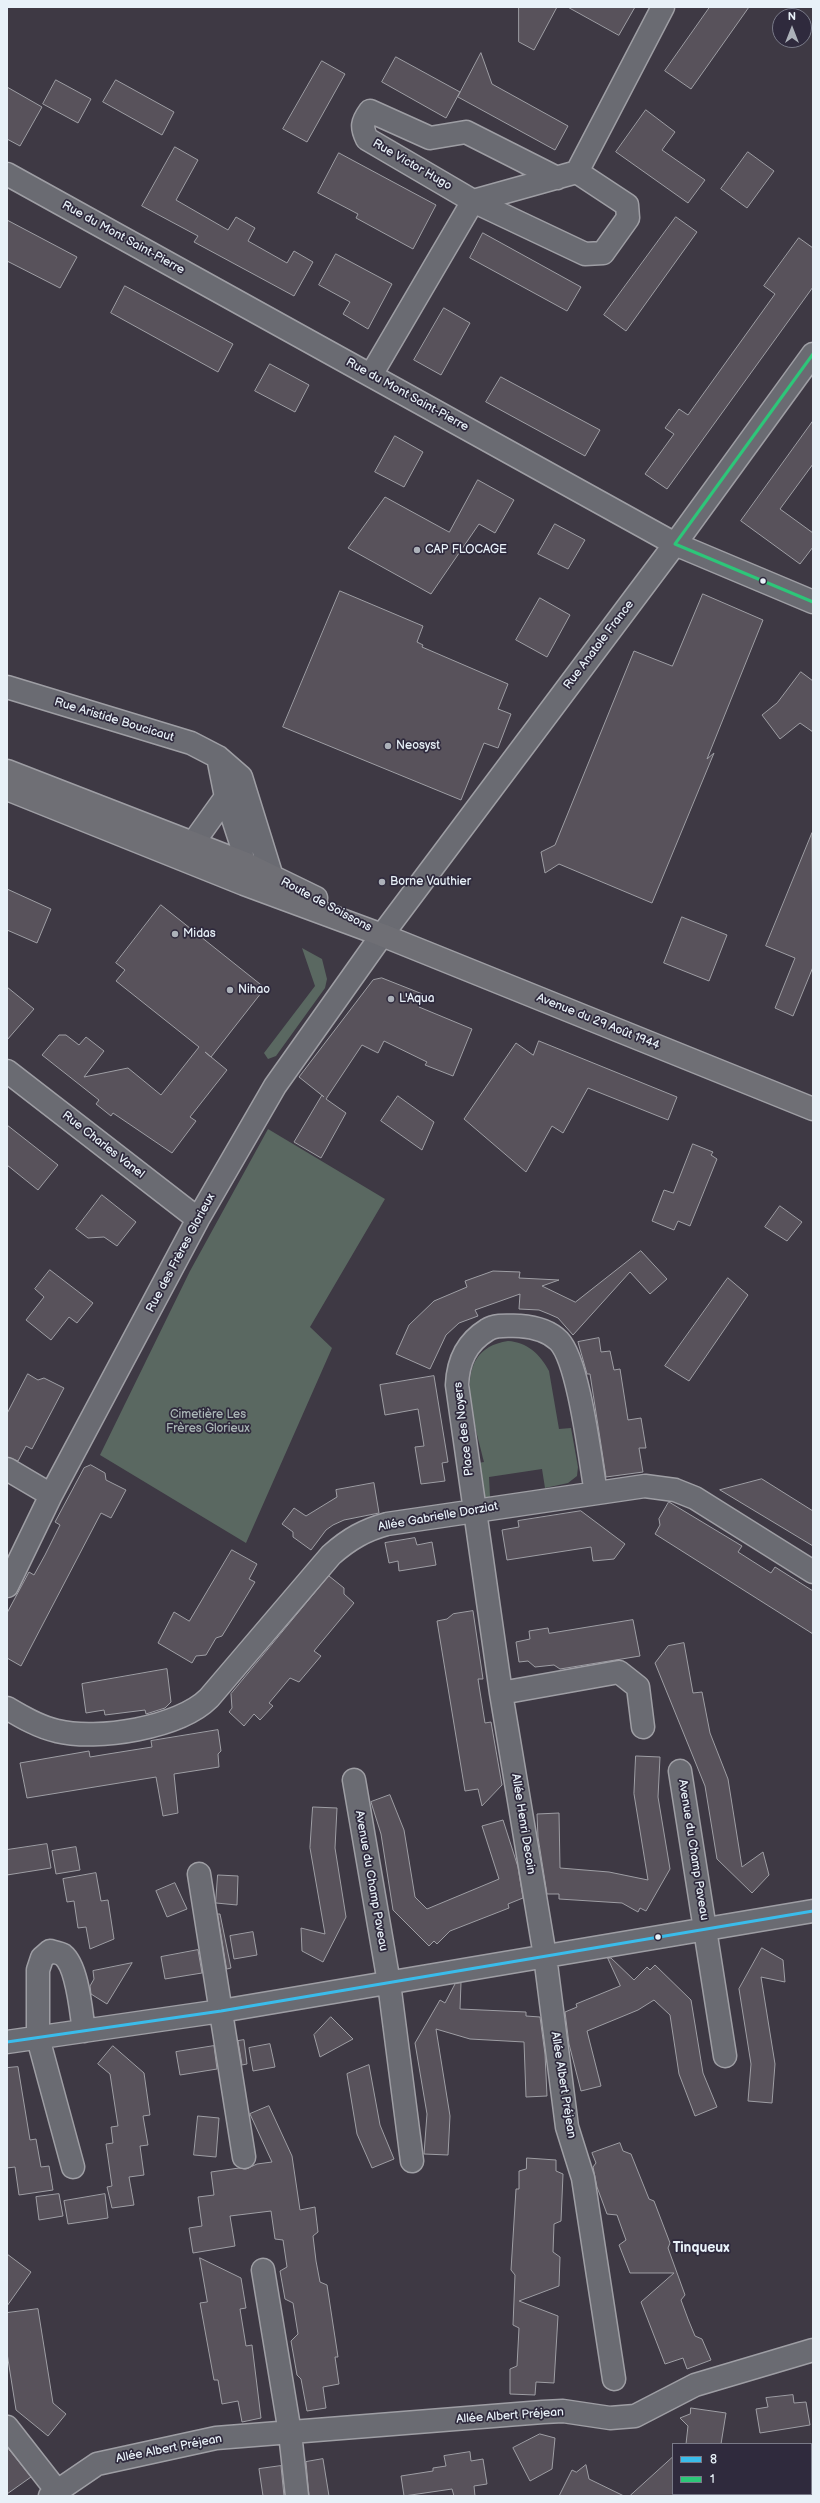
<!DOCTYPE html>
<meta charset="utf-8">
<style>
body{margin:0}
#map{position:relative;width:820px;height:2503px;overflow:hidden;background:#3e3944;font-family:"Balsamiq Sans",sans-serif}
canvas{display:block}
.frame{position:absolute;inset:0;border:8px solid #e8f1f8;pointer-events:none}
.legend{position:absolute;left:672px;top:2443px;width:140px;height:52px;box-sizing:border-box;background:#2f2a3d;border:1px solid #797a88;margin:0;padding:5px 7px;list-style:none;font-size:12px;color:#e8f1f8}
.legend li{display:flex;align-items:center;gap:8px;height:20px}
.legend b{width:20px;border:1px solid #797a88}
.north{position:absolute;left:772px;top:8px;width:40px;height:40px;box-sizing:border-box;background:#2f2a3d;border:1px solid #797a88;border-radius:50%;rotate:0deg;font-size:11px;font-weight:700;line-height:16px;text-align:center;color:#e8f1f8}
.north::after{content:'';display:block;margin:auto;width:14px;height:18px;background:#acb1b9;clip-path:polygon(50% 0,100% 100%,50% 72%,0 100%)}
</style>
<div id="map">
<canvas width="820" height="2503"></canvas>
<div class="frame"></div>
<ul class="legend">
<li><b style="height:5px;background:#3abceb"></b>8</li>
<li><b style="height:5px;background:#2dc679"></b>1</li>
</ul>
<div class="north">N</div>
</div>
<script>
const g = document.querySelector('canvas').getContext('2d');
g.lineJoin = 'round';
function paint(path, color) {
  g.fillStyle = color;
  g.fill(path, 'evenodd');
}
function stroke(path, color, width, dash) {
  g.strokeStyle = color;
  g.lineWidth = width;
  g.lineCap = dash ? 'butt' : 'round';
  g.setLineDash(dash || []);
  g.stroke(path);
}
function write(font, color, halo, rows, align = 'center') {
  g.font = font + ' "Balsamiq Sans",sans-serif';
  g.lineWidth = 3.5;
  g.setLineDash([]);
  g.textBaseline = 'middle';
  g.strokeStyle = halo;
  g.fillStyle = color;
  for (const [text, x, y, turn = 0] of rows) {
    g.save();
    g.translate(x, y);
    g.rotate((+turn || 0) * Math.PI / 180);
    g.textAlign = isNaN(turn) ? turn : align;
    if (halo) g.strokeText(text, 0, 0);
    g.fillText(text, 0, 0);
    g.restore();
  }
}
paint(new Path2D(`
 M302,948L322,959L327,979L325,988L276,1056L268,1059L264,1053L315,986Z
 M268,1129L385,1199L310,1327L332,1348L246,1543L100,1455L190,1271Z
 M508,1341C527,1342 540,1354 549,1371L559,1429L571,1428L578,1467L577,1476L568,1483L545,1488L542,1469L489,1477L490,1497L482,1499L472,1464L484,1462C475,1421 447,1350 508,1341Z`), '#5a6861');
const building = new Path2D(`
 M519,7H557L534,50L519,42Z
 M568,7H635L619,35Z
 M710,7H749L691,89L665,71Z
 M481,53L492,84L568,126L555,150L458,97Z
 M396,57L460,92L446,118L382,82Z
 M322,61L345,74L307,142L283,129Z
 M56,80L91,99L78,123L43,104Z
 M116,80L174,112L162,135L103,102Z
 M7,87L42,107L20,146L7,139Z
 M646,110L675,132L662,150L705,180L688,203L616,152Z
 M175,147L198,160L176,200L228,230L236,217L255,228L248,241L287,263L294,251L313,262L294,296L194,242L198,236L142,206Z
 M748,152L774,171L747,208L721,189Z
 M339,153L436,205L413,249L356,218L358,214L318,193Z
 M676,217L697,232L626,331L604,315Z
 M7,220L77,257L60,288L7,261Z
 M483,233L581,287L567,311L470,258Z
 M799,238L813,248V287L667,489L645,474L674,434L665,428L679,409L688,415L775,294L764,286Z
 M336,254L392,284L368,329L343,314L350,302L319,285Z
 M125,286L233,344L218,372L111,313Z
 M444,308L470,323L441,375L414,360Z
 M270,364L309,385L295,412L255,391Z
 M501,377L600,430L585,456L486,402Z
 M813,421V464L780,509L813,533V547L800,564L741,521Z
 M395,436L423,452L404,487L375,472Z
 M478,480L514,500L495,533L479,524L431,594L348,548L385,497L449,532Z
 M555,524L585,540L568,569L538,554Z
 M340,591L423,626L417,642L423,645L422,647L508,684L498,709L511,714L498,748L484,743L461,800L283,727Z
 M703,594L763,620L707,759L714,753L652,903L559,864L545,873L541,852L555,845L634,651L672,666Z
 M540,598L570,615L547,657L516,640Z
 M801,672L813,681V732L800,723L780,739L762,715L777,703Z
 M812,833L813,967L793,1016L775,1008L795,958L766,946Z
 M7,889L51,909L37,943L7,930Z
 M161,905L265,988L211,1057L205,1052L227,1070L190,1117L196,1121L172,1153L113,1113L111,1116L96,1104L99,1100L42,1055L59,1035H66L79,1045L86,1037L104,1051L84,1077L128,1068L161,1095L199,1047L116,981L125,970L116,963Z
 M682,917L727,935L709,981L664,963Z
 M382,978L425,995L419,1007L472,1029L453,1076L425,1065L427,1062L384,1041L378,1053L362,1045L326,1099L346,1113L321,1158L294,1142L322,1095L324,1097L299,1077L373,980Z
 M7,987L34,1009L7,1040Z
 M539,1041L677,1097L668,1120L588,1088L563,1133L552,1126L526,1172L464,1119L516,1043L533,1055Z
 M398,1096L434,1122L422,1150L381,1121Z
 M7,1125L58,1165L38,1190L7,1165Z
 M693,1144L713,1152L711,1155L717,1159L690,1226L678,1221L674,1230L652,1221L664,1190L673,1193Z
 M102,1195L136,1222L117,1246L104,1237L88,1238L76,1229Z
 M780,1206L802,1222L787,1241L765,1227Z
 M641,1251L667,1279L650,1294L630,1272L573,1335L558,1318L549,1314L539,1310L519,1309L520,1294L475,1310L478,1316L459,1323L446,1335L430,1369L396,1354L409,1325L434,1301L467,1287L465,1281L493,1271L520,1272L519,1278L559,1280L542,1286L575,1302Z
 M50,1270L93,1303L77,1323L69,1317L51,1340L26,1320L44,1297L35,1289Z
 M728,1278L748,1295L689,1381L665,1366Z
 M599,1338L601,1352L610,1351L614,1370L620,1369L628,1420L641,1418L646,1448H639L643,1472L606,1477L590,1374H587L578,1342Z
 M28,1374L38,1380L44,1378L64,1388L32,1449L26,1446L18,1461L7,1457V1414Z
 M434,1376L448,1462L442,1463L445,1481L421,1484L415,1447L424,1446L418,1409L385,1415L380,1385Z
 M91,1465L105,1473L106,1480L126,1490L111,1518L101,1513L21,1666L7,1658V1613L29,1572L34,1575L45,1555L60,1525L55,1522L84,1468Z
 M762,1479L813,1511V1546L720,1490Z
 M374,1483L379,1513L344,1520L333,1525L326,1530L311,1550L293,1537V1532L282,1524L294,1508L306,1516L337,1497L336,1490Z
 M669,1502L742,1546L738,1552L771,1573L775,1567L813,1591V1634L655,1534L660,1525L659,1519Z
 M581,1511L625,1544L614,1559L593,1561L591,1547L507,1560L502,1530L519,1527L518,1521Z
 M415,1538L417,1545L432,1542L436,1565L399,1571L398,1561L389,1563L385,1543Z
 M232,1550L257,1564L249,1579L255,1582L222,1636L216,1638L206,1655L196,1656L192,1663L158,1643L174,1612L189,1621Z
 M329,1576L344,1588V1594L354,1603L314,1651L321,1656L299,1682L290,1678L269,1703L273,1706L260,1720L254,1714L244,1726L229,1712L232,1708L231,1694Z
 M473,1611L483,1679H478L485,1723L491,1722L502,1785L482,1806L478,1789L465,1791L437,1621L447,1619L453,1614Z
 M633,1620L640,1656L560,1669L554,1665L535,1667L528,1661L519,1662L516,1642L530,1639L529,1631L548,1628L549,1633Z
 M684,1643L693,1693L702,1692L710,1733L728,1779L742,1867L763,1852L769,1875L752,1893L717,1859L705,1786L655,1663L668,1646Z
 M167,1669L171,1702L165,1708L146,1714L145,1710L105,1715L104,1710L86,1713L82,1684Z
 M218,1730L221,1751L218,1754L219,1767L174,1774L178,1813L163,1816L156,1777L27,1798L20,1763L89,1751L90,1757L108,1754L152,1747L151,1741Z
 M636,1756L660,1757L658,1797L670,1869L646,1911L640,1908L638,1912L622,1903L559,1899V1894H547L538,1837L537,1814L559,1813L560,1868L609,1872L648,1880L634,1794Z
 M390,1795L404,1830L415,1897L427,1909L499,1879L482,1826L503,1820L518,1867L523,1898L508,1904L509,1908L450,1931L437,1944L434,1941L429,1946L393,1910L381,1834L371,1802Z
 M313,1807L337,1808L335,1848L346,1917L323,1962L302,1951L301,1928L325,1934L310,1848Z
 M47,1844L51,1868L7,1875V1850Z
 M76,1847L80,1870L56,1874L52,1851Z
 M96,1873L101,1901L108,1900L114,1939L90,1949L86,1927L78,1928L74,1901L67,1902L63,1879Z
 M218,1875L238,1876L237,1905L216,1903Z
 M175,1883L187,1909L167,1917L156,1891Z
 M218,1914H220L231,1968L227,1969Z
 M253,1932L257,1955L234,1959L230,1936Z
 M762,1948L783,1960L785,1982L761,1977L775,2064L772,2103L748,2101L751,2064L739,1989Z
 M198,1950L202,1973L165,1979L161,1957Z
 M608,1958H611L634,1980L647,1967L650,1970L655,1965L691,2000L703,2073L717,2107L695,2116L679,2074L670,2015L654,2000L638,2010L587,2031L601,2086L581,2091L569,2044L565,2012L577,2007L576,2004L620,1986Z
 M132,1963L107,2004L91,1994L90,1986L94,1979L93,1971Z
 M461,1983L460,2009L526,2012V2016L540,2017L545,2054L547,2096L526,2097L524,2042L470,2039L436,2029L450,2116L448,2155L424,2154L427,2114L415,2043L440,2000L445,2003L455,1984Z
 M331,2017L353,2039L320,2057L314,2035Z
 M244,2040L247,2064L242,2065L238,2041Z
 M270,2044L275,2067L253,2071L249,2048Z
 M113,2046L144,2073L150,2115L143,2116L148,2145L140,2146L144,2175L129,2177L134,2205L112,2208L107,2187L112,2186L106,2144L113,2143L111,2127L118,2126L110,2074L98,2064Z
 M214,2046L217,2069L180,2075L176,2052Z
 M369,2065L380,2125L394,2159L372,2168L357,2134L347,2074Z
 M18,2067L30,2140L36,2139L41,2167L49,2166L53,2190L19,2195L15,2167L7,2168V2068Z
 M269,2106L292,2156L300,2210L315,2207L318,2232L313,2236L316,2261L320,2282L327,2285L338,2357H335L339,2384L323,2387L326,2408L307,2411L301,2379L297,2375L291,2341L298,2334L293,2303L285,2299L280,2271L287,2267L283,2240L275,2239L271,2211L230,2216L235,2246L193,2253L189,2228L202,2226L198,2197L214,2195L211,2172L239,2168L246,2169L257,2164L272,2162L250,2114Z
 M198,2116L219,2118L216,2157L194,2155Z
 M620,2143L623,2151L631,2154L649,2199L654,2201L670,2243L668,2248L685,2295L681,2300L688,2319L695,2336L702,2339L711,2360L687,2369L683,2358L665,2364L641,2302L674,2273H630L619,2245L626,2240L617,2215L607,2214L597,2187L593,2167L596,2163L592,2153Z
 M527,2158L556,2160V2171L563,2174L561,2221L554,2224L553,2252L560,2257L559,2286L519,2301L558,2316L554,2383L536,2382L535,2395L510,2394V2369L517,2366L519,2328L513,2325L515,2275L511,2270L516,2189H519V2171L526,2169Z
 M59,2194L63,2216L39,2220L36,2197Z
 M105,2194L108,2218L68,2224L64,2201Z
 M7,2254L31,2272L7,2306Z
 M200,2258L241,2278L246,2308L240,2309L246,2346L252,2345L261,2418L242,2422L238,2401L222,2404L218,2380H214L200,2303L207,2302Z
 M38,2309L53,2403L66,2414L48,2436L16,2410L7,2353V2313Z
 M793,2395L794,2403L806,2402L810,2425L760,2433L756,2409L768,2407L766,2398Z
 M691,2408L726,2413L721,2444H686L688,2426L680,2418L690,2414Z
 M540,2434L555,2438L552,2469L530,2481L513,2448Z
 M7,2447L31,2477L7,2494Z
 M470,2452L471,2461L483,2459L487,2484L474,2486L475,2496H454L452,2489L404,2496L401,2476L433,2471V2468L446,2466L444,2456Z
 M673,2457V2496H630Z
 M323,2459L329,2496H309L306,2462Z
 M586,2465L589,2479L624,2496H559L572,2470L576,2472Z
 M281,2466L284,2496H263L259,2469Z`);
paint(building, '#58525b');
stroke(building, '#9e9ea4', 1);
const street = new Path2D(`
 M7,174L675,544L813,602
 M557,178L466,132L430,138L370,111C362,122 361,127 367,139L473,201L585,254L603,253L628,218L627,205L577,172
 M371,375L473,201L577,172L663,7
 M7,687L191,743L218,757L241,777L272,877
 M218,757L226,797L241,843L244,881
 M193,843L226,797
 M7,1071L198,1219
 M7,1469L51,1495
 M596,1493C590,1459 579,1362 559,1341C548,1330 534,1327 520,1326C509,1326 496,1324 487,1330C466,1343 458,1361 457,1385L501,1693L545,1956L567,2127L583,2178L614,2379
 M7,1586L51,1495L198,1219L275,1086L382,935L675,544L813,354
 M501,1693L619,1672L638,1687L643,1727
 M7,1708C22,1717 39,1727 57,1731C97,1741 179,1728 209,1698L331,1555C349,1539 365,1530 387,1524L645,1486L675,1490L695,1498L813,1572
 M680,1771L725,2056
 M354,1780L389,1983L412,2161
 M199,1874L244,2157
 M7,2042L221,2011L813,1911
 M73,2167L38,2038V1970L42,1958L50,1951C54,1952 60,1953 63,1955C78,1967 81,2013 84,2031
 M263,2270L290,2433L297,2496
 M7,2427L57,2491
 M50,2496L97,2464L216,2438L543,2412L563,2411L610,2418L635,2416L695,2385L813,2350`);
const primary = new Path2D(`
 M7,771L244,863L316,898
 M7,789L244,884L382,935L813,1109`);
stroke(street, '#9e9ea4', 25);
stroke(primary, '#9e9ea4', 25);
stroke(street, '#6a6b72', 22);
stroke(primary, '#6f6f75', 22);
stroke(new Path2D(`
 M7,2042L221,2011L813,1911`), '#3abceb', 3);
stroke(new Path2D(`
 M675,544L813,354
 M675,544L813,602`), '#2dc679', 3);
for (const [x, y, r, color] of [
 [417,550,4,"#acb1b9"],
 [763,581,3.5,"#e8f1f8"],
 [388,746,4,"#acb1b9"],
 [382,882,4,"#acb1b9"],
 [175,934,4,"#acb1b9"],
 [230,990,4,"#acb1b9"],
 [391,999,4,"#acb1b9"],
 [658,1937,3.5,"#e8f1f8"]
]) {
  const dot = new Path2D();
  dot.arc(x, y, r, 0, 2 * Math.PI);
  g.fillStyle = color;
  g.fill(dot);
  stroke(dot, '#2f2a3d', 1.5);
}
write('12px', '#e8f1f8', '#2f2a3d', [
 ["Rue Victor Hugo",412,165,30],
 ["Rue du Mont Saint-Pierre",123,238,29],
 ["Rue du Mont Saint-Pierre",407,395,29],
 ["Rue Anatole France",599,645,-53],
 ["Rue Aristide Boucicaut",114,720,17],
 ["Route de Soissons",326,905,28],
 ["Avenue du 29 Août 1944",598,1022,22],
 ["Rue Charles Vanel",103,1145,38],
 ["Rue des Frères Glorieux",181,1253,-62],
 ["Place des Noyers",464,1429,-97],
 ["Allée Gabrielle Dorziat",438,1517,-10],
 ["Allée Henri Decoin",523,1824,81],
 ["Avenue du Champ Paveau",693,1850,81],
 ["Avenue du Champ Paveau",371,1881,80],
 ["Allée Albert Préjean",563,2085,81],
 ["Allée Albert Préjean",510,2416,-4],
 ["Allée Albert Préjean",169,2449,-11]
]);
write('12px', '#e8f1f8', '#2f2a3d', [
 ["CAP FLOCAGE",425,550],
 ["Neosyst",396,746],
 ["Borne Vauthier",390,882],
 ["Midas",183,934],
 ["Nihao",238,990],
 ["L'Aqua",399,999]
], 'left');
write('12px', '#aab6b6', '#2f2a3d', [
 ["Cimetière Les",208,1415],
 ["Frères Glorieux",208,1429]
]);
write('bold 14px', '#e8f1f8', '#2f2a3d', [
 ["Tinqueux",701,2248]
]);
</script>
